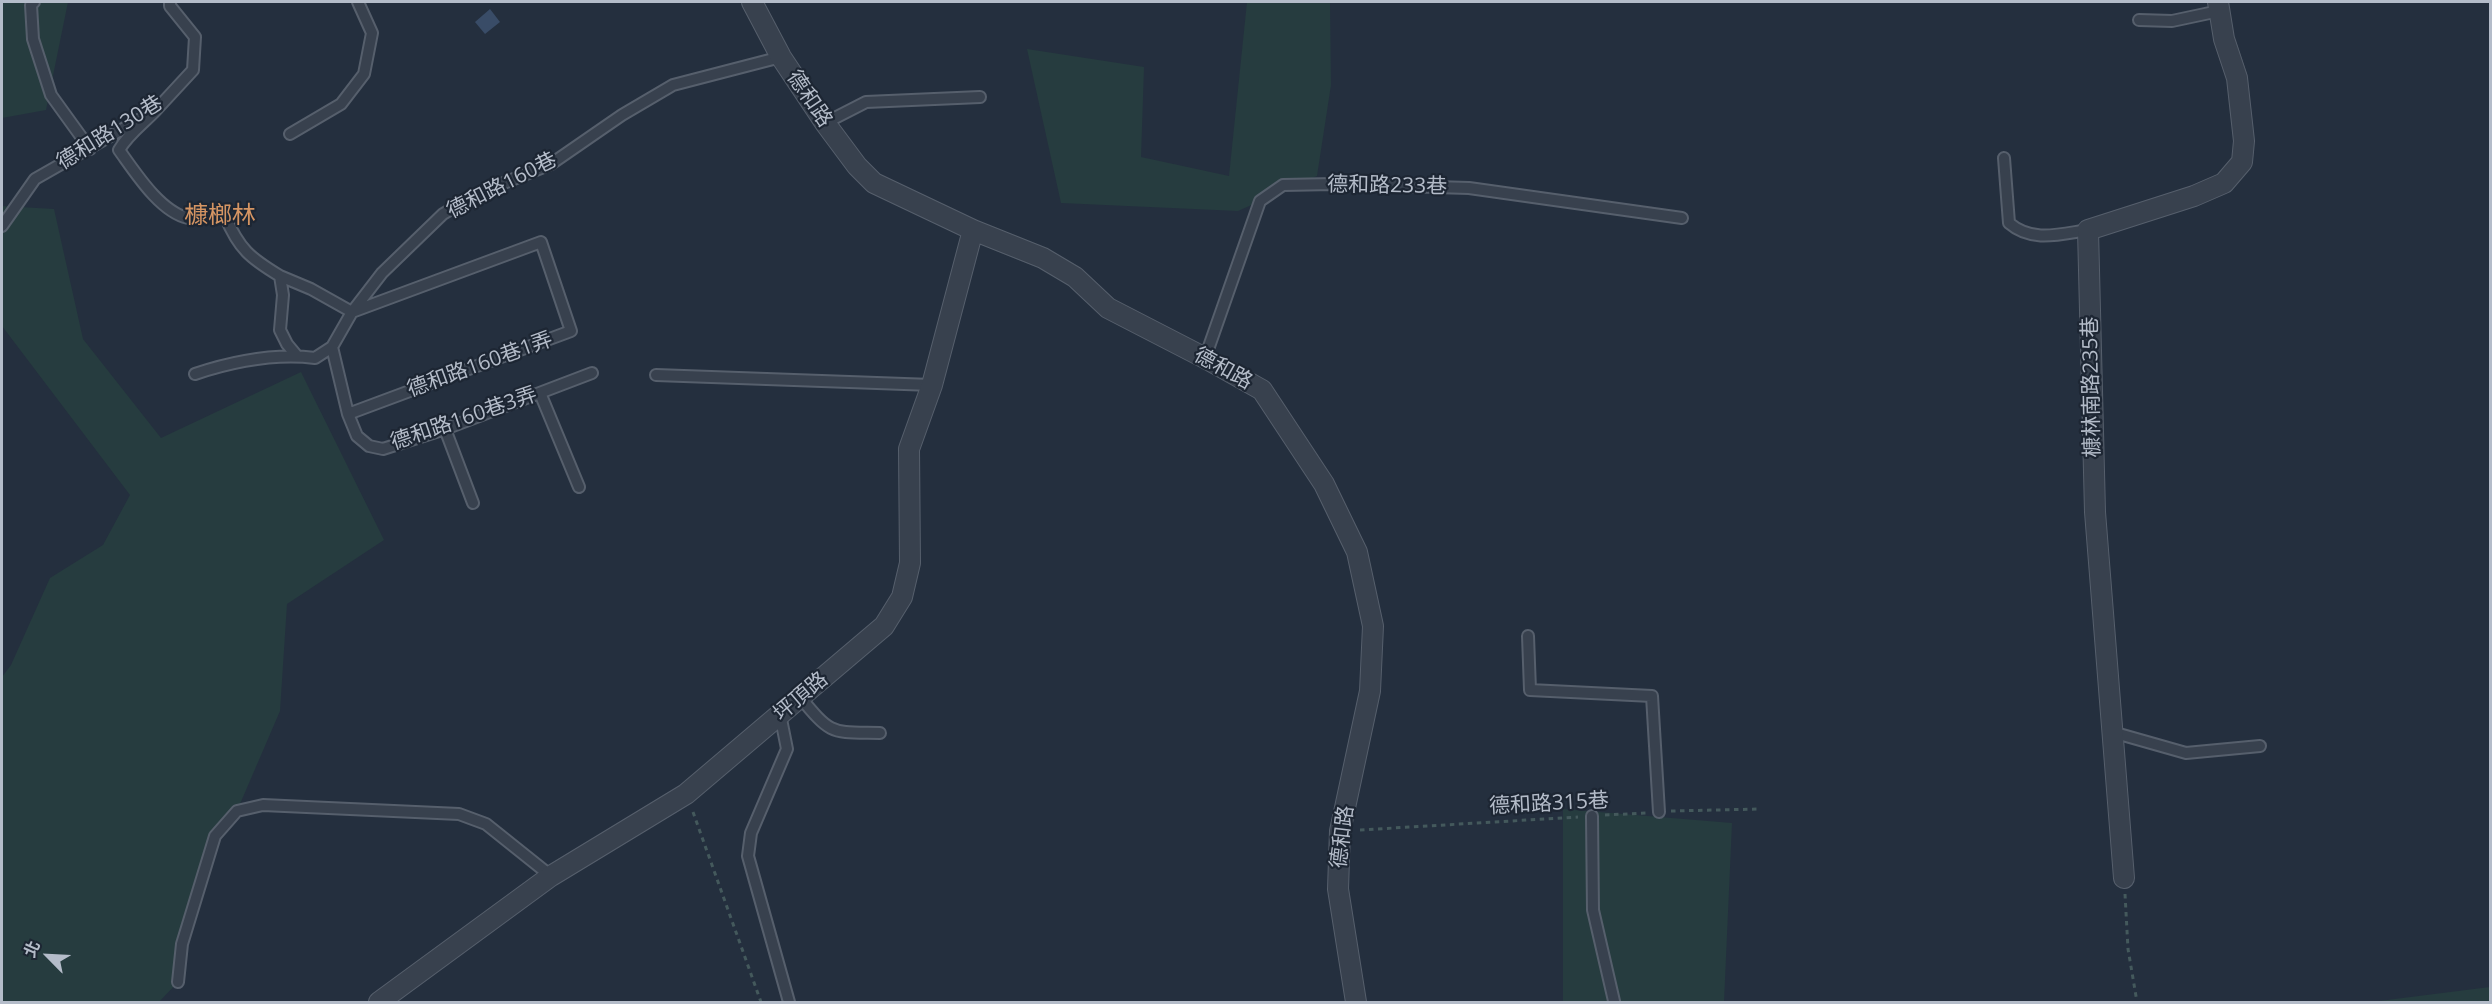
<!DOCTYPE html>
<meta charset="utf-8">
<style>
body{margin:0}
#map{position:relative;width:2492px;height:1004px;overflow:hidden;background:#242f3e;font-family:"Open Sans","Noto Sans TC",sans-serif}
canvas{display:block}
.frame{position:absolute;inset:0;border:3px solid #b4bcc9;pointer-events:none}
.north{position:absolute;left:18px;top:926px;width:60px;height:60px;-webkit-text-stroke:4px #1d2633;paint-order:stroke;rotate:294deg;font-size:16px;font-weight:700;line-height:24px;text-align:center;color:#b4bcc9}
.north::after{content:'';display:block;margin:auto;width:21px;height:27px;background:#b4bcc9;clip-path:polygon(50% 0,100% 100%,50% 72%,0 100%)}
</style>
<div id="map">
<canvas width="2492" height="1004"></canvas>
<div class="frame"></div>
<div class="north">北</div>
</div>
<script>
const g = document.querySelector('canvas').getContext('2d');
g.lineJoin = 'round';
function paint(path, color) {
  g.fillStyle = color;
  g.fill(path, 'evenodd');
}
function stroke(path, color, width, dash) {
  g.strokeStyle = color;
  g.lineWidth = width;
  g.lineCap = dash ? 'butt' : 'round';
  g.setLineDash(dash || []);
  g.stroke(path);
}
function write(font, color, halo, rows, align = 'center') {
  g.font = font + ' "Open Sans","Noto Sans TC",sans-serif';
  g.lineWidth = 4.5;
  g.setLineDash([]);
  g.textBaseline = 'middle';
  g.strokeStyle = halo;
  g.fillStyle = color;
  for (const [text, x, y, turn = 0] of rows) {
    g.save();
    g.translate(x, y);
    g.rotate((+turn || 0) * Math.PI / 180);
    g.textAlign = isNaN(turn) ? turn : align;
    if (halo) g.strokeText(text, 0, 0);
    g.fillText(text, 0, 0);
    g.restore();
  }
}
paint(new Path2D(`
 M2,2H68L46,110L2,118Z
 M1247,2H1330L1331,85L1317,176L1238,211L1061,203L1027,49L1144,67L1141,157L1229,176Z
 M2,206L54,209L83,339L161,438L301,372L384,540L287,604L280,711L237,811L215,836L192,913L178,982L159,1002H2V677L11,665L50,578L103,545L130,495L2,326Z
 M1563,809L1732,823L1724,1002H1563Z
 M2490,987V1002H2379V1001Z`), '#263c3f');
paint(new Path2D(`
 M490,9L500,22L485,34L475,22Z`), '#394c67');
const lane = new Path2D(`
 M34,2L31,5L33,39L51,95L90,149
 M2139,20L2172,21L2219,11
 M156,110C144,123 128,134 119,150C135,172 160,212 188,218C195,219 207,214 215,211L225,216C239,249 250,258 280,276L283,295L280,330L287,344L297,356
 M825,123L866,102L980,97
 M290,134L341,104L364,74L372,33L358,2
 M2004,158L2009,223C2032,243 2060,234 2088,230
 M2,226L35,179L156,110L193,70L195,37L170,6V2
 M280,276L311,289L352,312L541,242L571,331L348,414
 M332,347L348,414L357,436L369,446L383,449L445,429L592,373
 M1205,358L1260,201L1283,185L1333,184L1469,188L1682,218
 M195,374C234,361 274,353 315,358L332,347L352,312L382,273L443,214L479,193L551,164L622,115L673,85L781,57
 M656,375L932,385
 M540,393L579,487
 M445,429L473,503
 M1528,636L1530,690L1652,696L1659,812
 M800,697C832,736 831,732 880,733
 M780,714L787,749L751,833L748,856L789,1002
 M2112,732L2186,753L2260,746
 M1592,816L1593,910L1614,1001
 M178,982L182,944L215,836L237,811L263,805L459,814L486,824L551,876`);
const street = new Path2D(`
 M752,2L781,57L825,123L857,166L874,183L973,230L1043,258L1075,277L1108,308L1205,358L1262,390L1324,484L1357,552L1373,626L1370,691L1340,831L1338,889L1356,1002
 M2124,878L2095,512L2088,230L2194,196L2224,183L2242,162L2244,141L2237,78L2224,39L2218,2
 M379,1002L551,876L686,794L884,626L902,597L910,563L909,449L932,385L973,230`);
stroke(lane, '#565f6c', 14);
stroke(street, '#565f6c', 22);
stroke(new Path2D(`
 M1671,811L1760,809
 M693,812L761,1002
 M1605,815L1647,813
 M1360,830L1578,817
 M2125,894L2128,949L2137,1002`), '#44595c', 3, [4.5, 4.5]);
stroke(lane, '#38414e', 10);
stroke(street, '#38414e', 20);
write('21px', '#b4bcc9', '#1d2633', [
 ["德和路",809,99,56],
 ["德和路130巷",110,133,-32],
 ["德和路160巷",502,186,-27],
 ["德和路233巷",1387,186,1],
 ["德和路160巷1弄",480,365,-20],
 ["德和路",1223,369,29],
 ["槺林南路235巷",2092,387,-91],
 ["德和路160巷3弄",464,419,-19],
 ["坪頂路",801,697,-40],
 ["德和路315巷",1549,804,-3],
 ["德和路",1343,837,-83]
]);
write('24px', '#d59563', '#1d2633', [
 ["槺榔林",220,216]
]);
</script>
